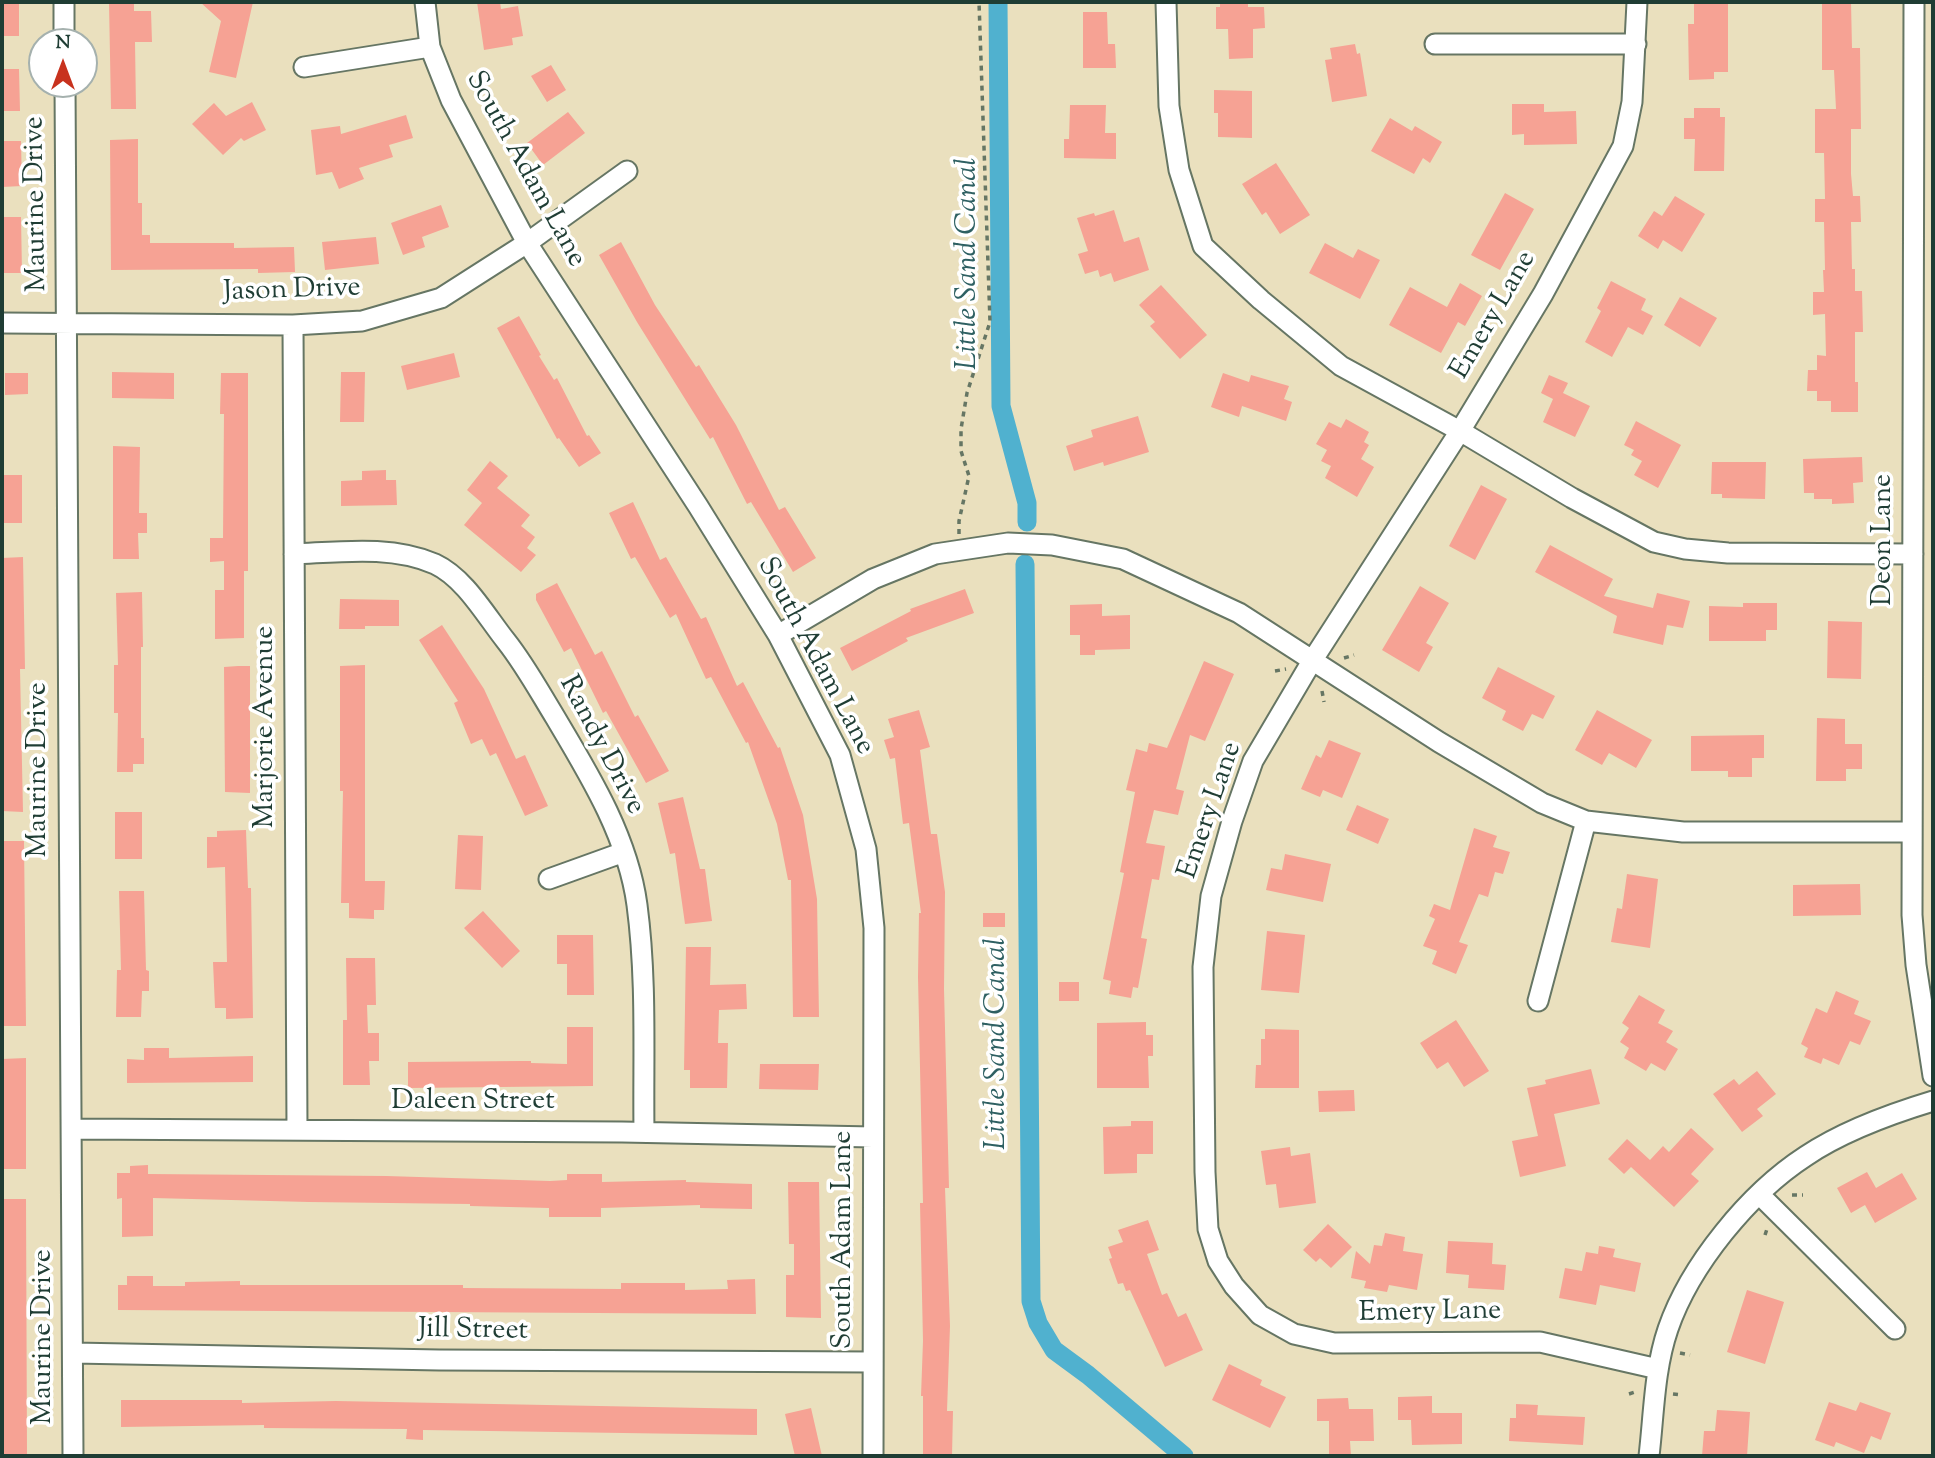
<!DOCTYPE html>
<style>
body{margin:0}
#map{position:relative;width:1935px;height:1458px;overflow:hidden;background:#eae0be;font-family:"Sorts Mill Goudy",serif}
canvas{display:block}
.frame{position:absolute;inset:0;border:4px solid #1f3d34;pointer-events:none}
.north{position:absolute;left:28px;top:28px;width:70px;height:70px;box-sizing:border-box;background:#fff;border:2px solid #a5b1ae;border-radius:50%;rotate:0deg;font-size:19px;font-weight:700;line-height:28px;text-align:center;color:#1f3d34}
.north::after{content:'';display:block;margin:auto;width:24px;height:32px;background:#c8321e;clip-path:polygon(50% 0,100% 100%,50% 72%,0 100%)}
</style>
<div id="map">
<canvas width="1935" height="1458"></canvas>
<div class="frame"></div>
<div class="north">N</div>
</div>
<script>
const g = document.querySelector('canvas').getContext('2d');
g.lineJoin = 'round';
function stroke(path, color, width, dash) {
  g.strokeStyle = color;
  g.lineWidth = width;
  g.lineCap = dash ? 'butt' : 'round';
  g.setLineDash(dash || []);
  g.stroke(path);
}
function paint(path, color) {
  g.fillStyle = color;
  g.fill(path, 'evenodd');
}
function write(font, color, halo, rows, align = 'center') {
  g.font = font + ' "Sorts Mill Goudy",serif';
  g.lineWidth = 7;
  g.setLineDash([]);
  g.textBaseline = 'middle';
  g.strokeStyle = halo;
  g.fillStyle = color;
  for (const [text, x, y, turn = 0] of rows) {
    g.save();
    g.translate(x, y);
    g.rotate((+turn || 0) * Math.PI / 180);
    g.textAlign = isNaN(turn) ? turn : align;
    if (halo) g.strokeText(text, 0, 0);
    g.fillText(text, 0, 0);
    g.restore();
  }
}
stroke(new Path2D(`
 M998,2L1001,406L1027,503V522
 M1025,564L1031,1301L1038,1323L1054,1350L1088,1375L1184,1456`), '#50b1cf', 19);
paint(new Path2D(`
 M2,2H19V36H2Z
 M109,2H134V11H151L152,42H135L136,109H111Z
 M200,2H253L236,78L209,72L221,21Z
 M477,2H500L501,9L518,6L523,36L512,38L513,45L484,50Z
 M1220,2H1248V7H1264L1265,28L1253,29V58L1229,59L1228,29H1216V7H1220Z
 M1694,2H1728V72H1714V79L1689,80L1688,24H1694Z
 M1822,2H1851L1852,48H1860L1861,129H1851V174L1853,196H1860L1861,222H1851L1852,269H1855V291H1862L1863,332H1855V382H1858V412H1831V401H1817V391H1807L1808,370H1817V355L1826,356L1825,314L1813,315V292H1824L1823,270H1825L1824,222H1815V199H1825L1824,153H1815V109H1836L1834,70H1822Z
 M1083,12H1107L1108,44H1115L1116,68H1083Z
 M1355,44L1357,54L1360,53L1367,96L1332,102L1325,60L1332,59L1330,48Z
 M551,65L566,90L547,102L531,76Z
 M2,69H19L20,111H2Z
 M1214,90L1252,91V138L1218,137V113H1214Z
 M252,102L266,130L244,141L241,138L223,155L192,124L214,103L226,116Z
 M1512,104H1544V112L1576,111L1577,144L1524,145V134L1512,135Z
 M1070,105H1106L1105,133H1116V159L1064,158V139H1069Z
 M1694,108H1720V117H1725L1724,171H1694L1695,139H1684V118H1694Z
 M568,112L585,133L543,165L527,143Z
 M406,115L413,138L389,145L393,157L359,168L364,179L339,189L332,172L316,175L311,130L340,126L341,134Z
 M1390,118L1412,131L1415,126L1442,142L1430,163L1423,158L1414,174L1371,151Z
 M138,139V203H142V235H150V243H234V248L294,247L295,272L258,273V269L111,270L110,140Z
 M2,141H21L22,186L2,187Z
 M1276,163L1310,215L1280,234L1266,212L1262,215L1242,184Z
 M1505,193L1534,209L1500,270L1471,255Z
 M1675,196L1705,214L1682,252L1663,240L1658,249L1638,236L1654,211L1662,216Z
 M441,205L449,227L422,237L425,247L403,255L391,223Z
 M1114,210L1124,242L1139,237L1149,270L1114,282L1111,273L1100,277L1098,270L1085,274L1078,254L1088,251L1077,218L1094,213L1095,216Z
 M2,217H21L22,273H2Z
 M376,237L379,264L325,270L322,242Z
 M621,242L655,305L696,367L699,365L736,425L779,510L785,507L816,558L793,572L751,502L747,504L713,437L710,439L637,322L599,255Z
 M1325,243L1353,258L1358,249L1380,260L1360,299L1309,273Z
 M1611,281L1646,299L1641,310L1653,316L1643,335L1628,327L1612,357L1585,342L1601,311L1597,308Z
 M1460,283L1482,296L1465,326L1458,322L1441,353L1389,325L1410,287L1447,307Z
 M1161,285L1207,335L1180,359L1150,326L1155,322L1139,305Z
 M1680,297L1717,318L1700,347L1664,325Z
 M519,316L541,355L539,356L554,380L557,378L587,436L589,435L601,453L579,467L559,438L557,439L497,328Z
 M454,353L460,377L407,390L401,366Z
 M112,372L174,373V399L112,398Z
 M341,372H365L364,422H340Z
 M5,373H28V394L5,395Z
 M221,373H248V571H244V638L215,639V590H224V561L210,562V538H223L224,414H220Z
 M1223,373L1249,382L1251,375L1289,386L1284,399L1292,402L1286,421L1242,406L1239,417L1211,407Z
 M1549,375L1568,383L1563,393L1590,406L1575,437L1543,422L1553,399L1541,393Z
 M1138,416L1149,452L1104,466L1103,462L1074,471L1066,446L1093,437L1091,430Z
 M1346,419L1369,432L1364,442L1369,445L1361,459L1374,467L1357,497L1325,478L1331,466L1321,461L1327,450L1316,444L1329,422L1341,428Z
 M1636,421L1681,445L1658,488L1634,475L1642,461L1631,455L1634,450L1624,445Z
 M113,446L140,447L139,513H147V533H138L139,559H113Z
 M1862,457L1863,482L1853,483L1854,503L1832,504V499H1814V493H1804L1803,459Z
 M490,461L508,476L497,488L530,515L521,526L535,537L527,548L536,555L521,572L464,525L482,503L467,490Z
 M1712,462H1766L1765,499L1722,498V494H1711Z
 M386,470V480H396L397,505L341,506V481L362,480V471Z
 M2,475H22V523H2Z
 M1481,485L1507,499L1475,560L1449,546Z
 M633,502L660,560L666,557L701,619L706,617L737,686L743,682L778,748L780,747L803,815L817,899L819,1017H793L791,880H788L777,824L748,742L746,743L711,677L706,679L676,614L670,618L635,557L631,559L609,513Z
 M1550,545L1613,579L1604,596L1653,608L1657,593L1690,601L1683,628L1667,625L1663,645L1613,633L1617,616L1535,572Z
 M23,557L25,669H20L23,812L2,811V558Z
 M557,583L595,655L602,651L635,717L638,715L669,771L646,783L606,711L603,713L571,648L564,652L536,600V594Z
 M1420,586L1449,603L1426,643L1433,647L1419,672L1382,650Z
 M965,589L974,613L906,638L908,641L852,671L840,648L911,611L910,609Z
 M142,592L143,647H141V738H144V764H133V772H117L118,713H114V665H118L116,593Z
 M340,599L399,600V626H365V629H339Z
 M1743,603H1777V630H1766V641H1709V606L1743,607Z
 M1102,604V616L1130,615V649L1095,650V655H1080V635H1070V605Z
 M1828,621L1862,622L1861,679L1827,678Z
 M442,625L484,689L516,759L525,755L548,806L525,816L496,753L490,756L482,739L471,744L454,703L458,701L419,640Z
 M1204,661L1234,674L1205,741L1190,735L1176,789L1184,791L1178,815L1154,810L1146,843L1165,846L1159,880L1152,879L1141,938L1147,939L1138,988L1133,987L1131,998L1109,994L1111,981L1103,979L1124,873L1120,872L1135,792L1126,790L1136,749L1147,752L1149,743L1167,748Z
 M365,665V881H385L384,910H374V919L349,918V903H341L343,791H340V666Z
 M238,666H250V793L225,792L224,667Z
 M1498,667L1555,696L1543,719L1532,714L1523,731L1502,720L1506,711L1482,698Z
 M919,710L930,747L920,750L931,834H937L945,892L944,989L949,1188H945L950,1326L947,1411H953L952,1456H923V1396H921L923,1341L920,1203H923L918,977L919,913H921L909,823L903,824L895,758L890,759L884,740L894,737L888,719Z
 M1597,710L1652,740L1636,768L1609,753L1602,765L1575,750Z
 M1817,718L1845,719V744H1862V769H1846V781H1816Z
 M1764,735V758H1752V777H1728V771H1691V736Z
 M1329,740L1361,753L1342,798L1323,790L1320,797L1301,789L1316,755L1321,758Z
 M683,797L700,869H705L712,921L685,924L675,853L670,854L658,803Z
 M1357,805L1389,819L1378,844L1346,830Z
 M115,812H142V859H115Z
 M1474,828L1497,836L1493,847L1510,852L1503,874L1495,872L1488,897L1479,894L1459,942L1468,945L1456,974L1432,964L1437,951L1423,946L1435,919L1429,916L1434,904L1450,910Z
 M246,830L248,888H251L253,1018L226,1019V1008H215L213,962H227L225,867L207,868V837H217V831Z
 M458,835L483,836L481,890L455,889Z
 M2,841H24L26,1026H2Z
 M1285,854L1331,864L1323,902L1266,890L1271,868L1282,870Z
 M1627,874L1658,879L1650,948L1611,942L1617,908L1622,909Z
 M1860,884L1861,915L1793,916V885Z
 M119,891H144L146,970L149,971V991H142L141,1017H116L117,970H121Z
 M483,911L520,951L502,968L464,928Z
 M983,913H1005V927H983Z
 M1267,931L1305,935L1299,993L1261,990Z
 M557,935H593L594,995H567V964H557Z
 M686,947H711L710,985L746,984L747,1009L719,1010L718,1043H728L727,1088H690V1070H684Z
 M346,958H375L376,1005H367L368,1033H379V1061H369L370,1085H343V1020H347Z
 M1059,982H1079V1001H1059Z
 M1836,991L1859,1001L1854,1014L1871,1021L1860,1045L1850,1041L1839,1065L1823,1058L1821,1064L1804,1057L1808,1048L1801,1044L1816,1008L1827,1013Z
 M1639,995L1665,1010L1658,1023L1673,1031L1666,1042L1678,1049L1665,1071L1651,1063L1646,1071L1624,1058L1629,1048L1620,1042L1629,1028L1622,1023Z
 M1456,1020L1489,1071L1464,1087L1448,1062L1437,1069L1420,1043Z
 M1146,1022V1035H1153V1056H1148L1149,1088H1097V1023Z
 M567,1027H593V1086L408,1088V1062L520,1061H531V1063L567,1064Z
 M1265,1029L1299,1030V1088H1255L1256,1065H1261V1039H1265Z
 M144,1048H169V1058L253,1056V1082L127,1083V1059L144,1060Z
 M26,1058V1169H2V1059Z
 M760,1064H819L818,1090L759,1089Z
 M1591,1069L1600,1104L1554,1114L1566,1166L1520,1177L1512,1141L1538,1136L1527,1088L1546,1084L1545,1080Z
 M1757,1071L1776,1094L1757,1109L1763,1116L1742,1132L1713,1094L1734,1079L1739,1085Z
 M1354,1090L1355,1111L1319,1112L1318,1091Z
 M1131,1121H1153V1154H1137V1173L1104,1174L1103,1127L1131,1126Z
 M1691,1128L1714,1149L1691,1174L1699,1181L1674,1207L1631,1167L1624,1174L1608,1159L1627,1139L1650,1160L1663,1146L1669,1152Z
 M1290,1147L1291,1156L1310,1153L1316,1203L1279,1208L1276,1184L1266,1185L1261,1151Z
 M148,1165V1174L386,1176L550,1181L567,1180V1174H602V1182L686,1180V1182L752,1184V1209L700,1208V1205L601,1208V1217H549V1208L470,1206V1204L309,1202L153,1198V1236L122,1237V1198L117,1199V1173H130V1166Z
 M1867,1172L1876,1188L1902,1173L1917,1199L1875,1223L1865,1205L1851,1213L1837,1188Z
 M788,1182H819L821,1318L786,1317V1275H794V1244H789Z
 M2,1199H26L27,1456H3L2,1447L4,1385H2Z
 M1148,1220L1159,1250L1147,1254L1162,1295L1167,1293L1178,1317L1186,1313L1203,1350L1165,1367L1130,1290L1126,1291L1123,1283L1118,1284L1109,1259L1112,1258L1108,1247L1123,1242L1118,1230Z
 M1328,1224L1352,1247L1331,1268L1320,1258L1316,1262L1303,1250Z
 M1385,1233L1405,1237L1403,1251L1423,1254L1417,1290L1389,1285L1387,1292L1364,1288L1366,1281L1351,1278L1356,1251L1370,1264L1374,1245L1382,1246Z
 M1448,1241L1493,1243L1492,1264L1506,1265L1504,1290L1468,1288L1469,1275L1446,1273Z
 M1599,1246L1615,1249L1613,1257L1641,1263L1635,1292L1600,1285L1596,1305L1559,1298L1565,1268L1582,1271L1586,1252L1598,1254Z
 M127,1276H153V1286H185V1282L240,1281V1285H463V1288L621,1289V1283H685V1290L728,1289L727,1280L755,1279L756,1314L118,1310V1285H127Z
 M1747,1290L1784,1302L1765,1364L1727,1352Z
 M1229,1364L1262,1380L1260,1385L1286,1397L1270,1428L1212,1400Z
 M1432,1396V1413H1462V1444L1412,1445L1411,1420H1398V1397Z
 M1348,1398L1349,1409H1373L1374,1441H1350L1351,1456H1329V1421H1317V1399Z
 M121,1400H242V1403L336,1401L757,1409V1435L423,1430V1440L406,1439L407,1429L264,1428V1425L121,1427Z
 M1829,1402L1856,1411L1860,1402L1891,1413L1881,1440L1871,1436L1864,1453L1836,1442L1834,1447L1815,1440Z
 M1516,1404L1538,1405L1537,1415L1585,1417L1583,1445L1509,1441L1510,1418H1516Z
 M811,1408L822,1456H795L785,1414Z
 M1717,1410L1750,1412L1747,1456H1702L1704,1431H1715Z`), '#f6a294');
const minor = new Path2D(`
 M64,2V42
 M425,2L430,47L451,100L527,243L698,506L778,635L840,755L866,849L874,928L873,1456
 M1166,2L1169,106L1179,170L1203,246L1261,300L1341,366L1460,431L1572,498L1654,542L1685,549L1728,553L1913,554
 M1637,2L1632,102L1623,146L1543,294L1460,431L1312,661L1253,761L1232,821L1211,896L1203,967L1205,1172L1208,1229L1218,1261L1234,1286L1260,1315L1294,1334L1334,1343L1540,1342L1658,1369
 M1914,2L1912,915L1916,965L1933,1076
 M1435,44H1636
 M304,67L430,47
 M65,84L73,1456
 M2,323L293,325L362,321L441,298L527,243L627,171
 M293,325L297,1129
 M294,554C340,552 392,545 435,564C465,578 486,616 506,641C525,665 539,691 555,717C589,774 628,837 637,905C647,980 643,1056 644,1132
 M778,635L873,579L935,554L1008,543L1052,545L1123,559L1239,613L1439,742L1542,803L1586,821L1683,832H1911
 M549,879L624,852
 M1538,1001L1586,821
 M73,1129L622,1132L873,1137
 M1759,1194L1895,1329
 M74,1353L439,1360L872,1362
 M1649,1456C1654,1414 1654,1370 1668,1329C1690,1265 1749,1193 1806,1156C1843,1131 1890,1114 1933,1101`);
stroke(minor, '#667664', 23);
stroke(new Path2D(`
 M959,534V521L969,476L961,451V429L967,393L990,322L979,2
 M1344,658L1354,655
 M1275,671L1286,669
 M1322,691L1324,702
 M1792,1195H1803
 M1765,1235L1768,1226
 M1680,1353L1690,1355
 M1629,1394L1638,1391
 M1673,1394L1682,1395`), '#667664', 3.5, [5, 5]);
stroke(minor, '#fff', 19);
write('28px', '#1f3d34', '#fff', [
 ["South Adam Lane",524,170,61],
 ["Maurine Drive",38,204,-91],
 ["Jason Drive",292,292,-2],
 ["Emery Lane",1495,316,-60],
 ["Deon Lane",1885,540,-90],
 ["South Adam Lane",814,657,62],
 ["Marjorie Avenue",267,727,-90],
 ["Randy Drive",600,746,62],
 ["Maurine Drive",40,770,-90],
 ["Emery Lane",1212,811,-71],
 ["Daleen Street",473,1103],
 ["South Adam Lane",845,1240,-90],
 ["Emery Lane",1430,1314,-1],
 ["Jill Street",473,1332,1],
 ["Maurine Drive",45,1337,-90]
]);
write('italic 30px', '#2e6062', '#fff', [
 ["Little Sand Canal",970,264,-90],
 ["Little Sand Canal",999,1044,-90]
]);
</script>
